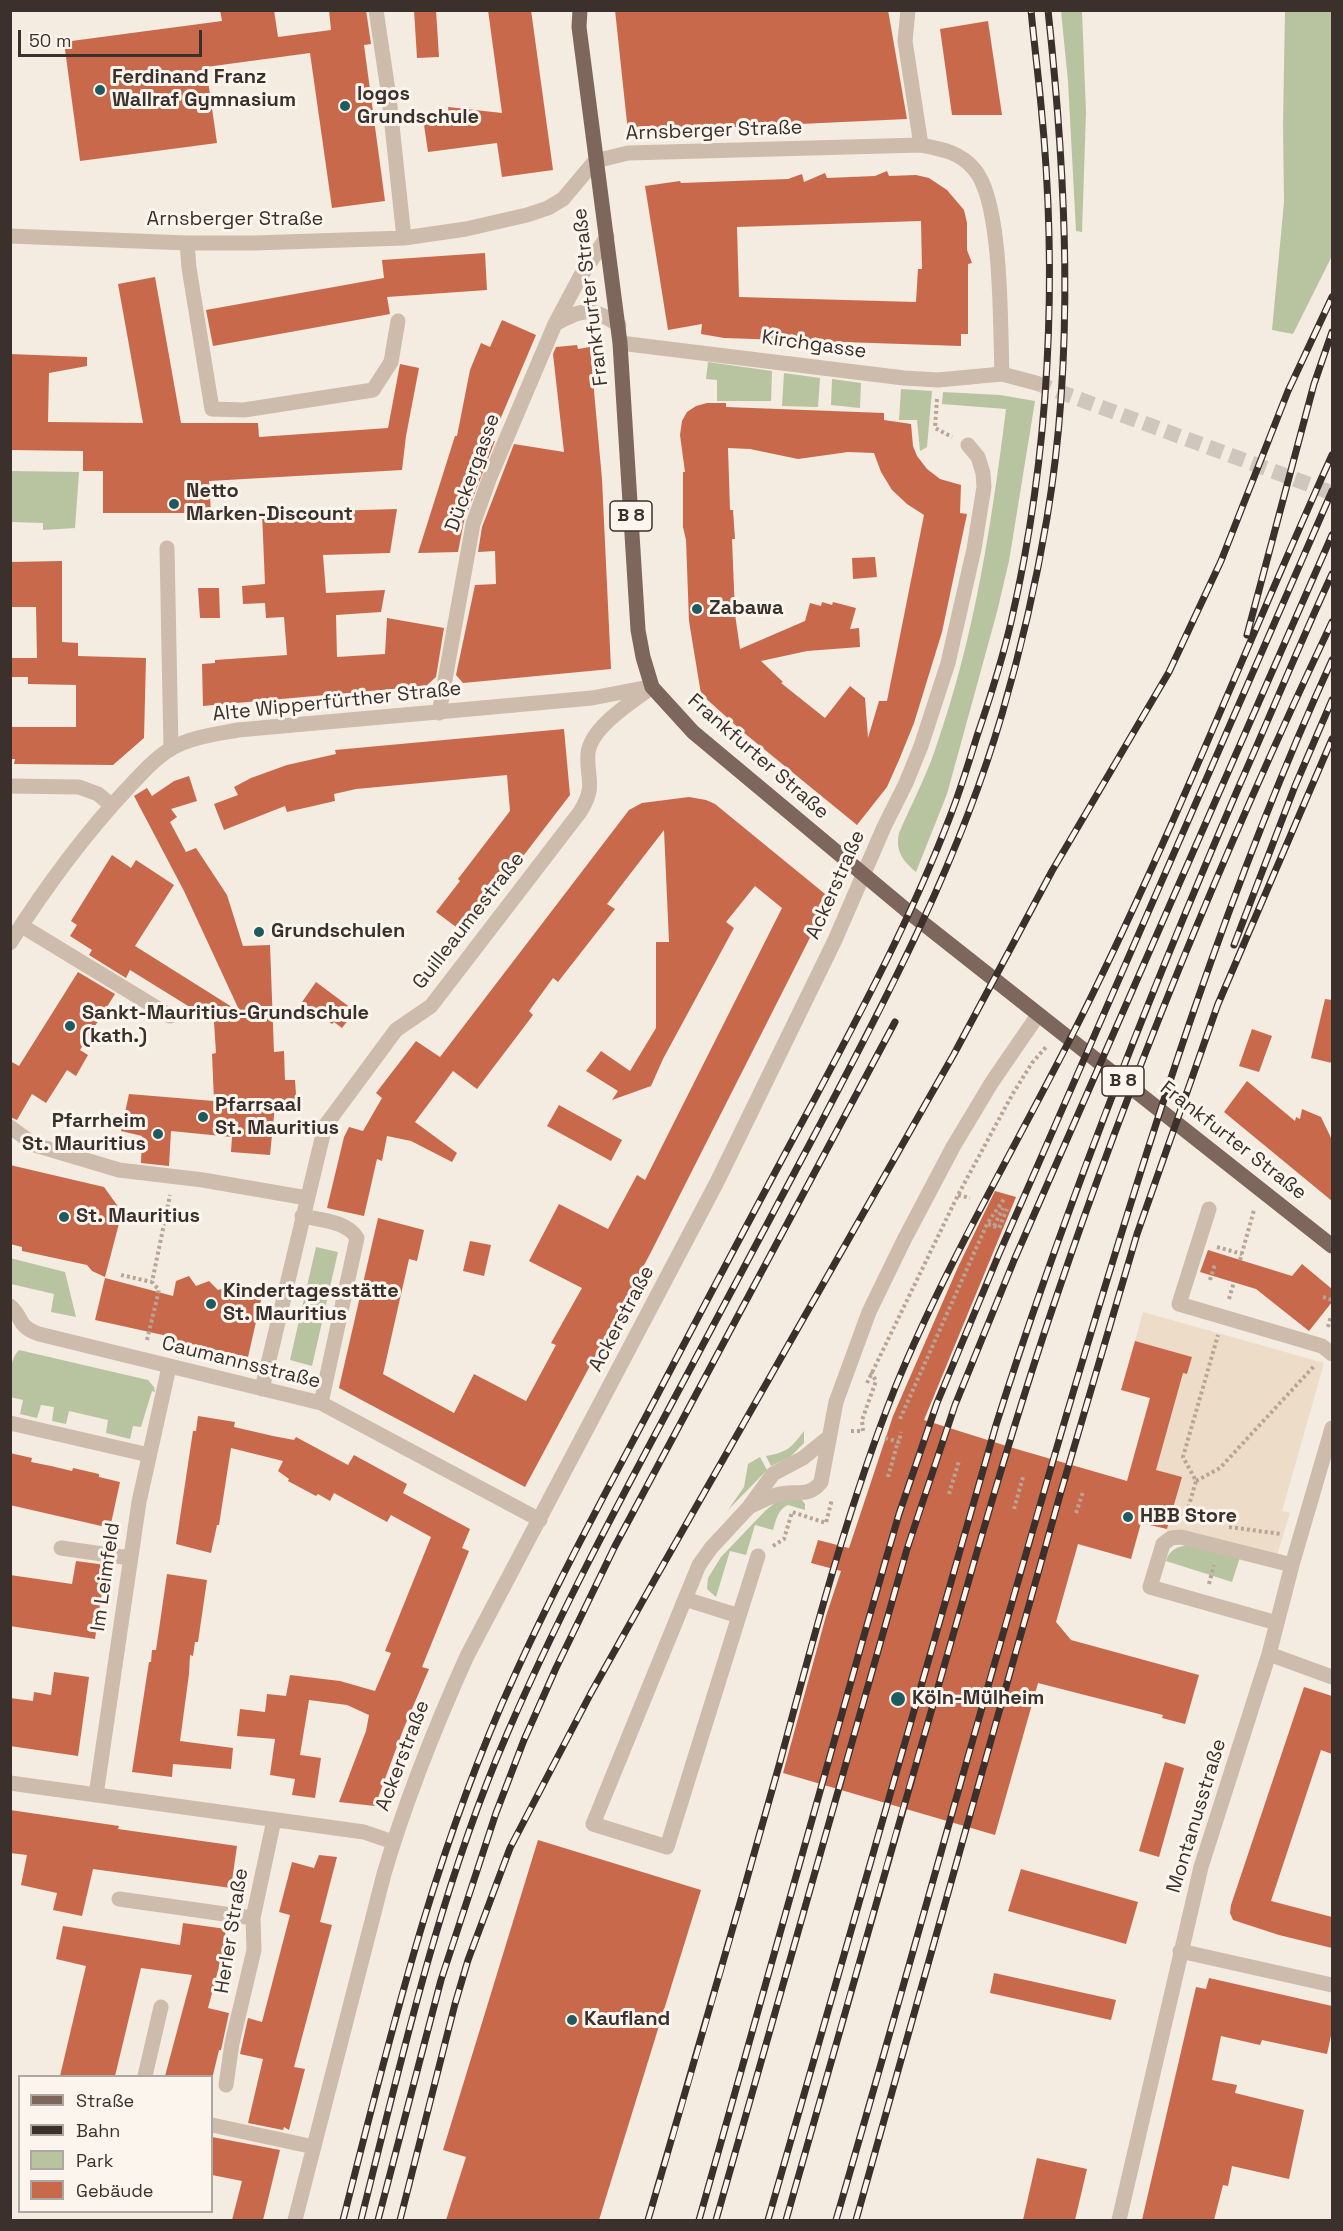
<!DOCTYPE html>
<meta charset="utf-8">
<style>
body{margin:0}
#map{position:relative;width:1343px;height:2231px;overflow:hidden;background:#f4ebe1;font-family:"Space Grotesk",sans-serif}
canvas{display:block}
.frame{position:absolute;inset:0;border:12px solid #3b302b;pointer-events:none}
.legend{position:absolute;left:18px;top:2075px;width:195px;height:138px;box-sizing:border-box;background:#fbf5ee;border:2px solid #aea6a0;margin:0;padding:8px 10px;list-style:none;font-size:18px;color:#3b302b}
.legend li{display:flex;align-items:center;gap:12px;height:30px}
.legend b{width:30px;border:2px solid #aea6a0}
.scale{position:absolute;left:18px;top:30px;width:184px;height:27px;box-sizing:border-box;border:3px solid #3b302b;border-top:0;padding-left:8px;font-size:18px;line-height:21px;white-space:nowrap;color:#3b302b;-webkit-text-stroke:4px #fbf5ee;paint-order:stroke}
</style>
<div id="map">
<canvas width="1343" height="2231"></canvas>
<div class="frame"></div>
<ul class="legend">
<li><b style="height:8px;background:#7d675c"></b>Straße</li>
<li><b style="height:8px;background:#3b302b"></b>Bahn</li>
<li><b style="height:16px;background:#b8c4a0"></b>Park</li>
<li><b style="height:16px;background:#c8694b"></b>Gebäude</li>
</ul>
<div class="scale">50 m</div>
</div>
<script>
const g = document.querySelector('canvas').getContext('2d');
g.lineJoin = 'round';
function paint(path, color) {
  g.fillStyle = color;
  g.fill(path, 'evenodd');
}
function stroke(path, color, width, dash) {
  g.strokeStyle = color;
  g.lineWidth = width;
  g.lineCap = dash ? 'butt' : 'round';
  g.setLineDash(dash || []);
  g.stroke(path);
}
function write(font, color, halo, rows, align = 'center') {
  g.font = font + ' "Space Grotesk",sans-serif';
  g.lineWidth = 6;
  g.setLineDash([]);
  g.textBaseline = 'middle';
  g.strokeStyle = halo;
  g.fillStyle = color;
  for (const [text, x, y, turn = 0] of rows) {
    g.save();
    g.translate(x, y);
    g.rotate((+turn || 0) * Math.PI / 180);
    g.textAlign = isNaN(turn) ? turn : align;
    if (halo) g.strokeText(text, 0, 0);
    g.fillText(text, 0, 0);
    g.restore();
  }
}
paint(new Path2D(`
 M1061,11H1082L1086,112L1082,232L1076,231L1068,81Z
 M1285,11H1332V256L1293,334L1272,330L1284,202L1283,124Z
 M708,362L772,371L771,401H717V380L706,379Z
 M784,373L820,378L818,407L782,406Z
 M832,379L861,383L860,408L831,405Z
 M901,389L932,391L927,447L920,451L917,420H899Z
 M943,392L1000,395L1035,401L1009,561L997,612L947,794L916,872C903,861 895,851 899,833C912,803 928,773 938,741C975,634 992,521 1006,409L942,404Z
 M11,471L79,472L75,528L43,530V523L11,522Z
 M316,1247L338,1252L312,1366L290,1360Z
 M10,1258L65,1272L76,1317L51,1312L54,1294L11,1284Z
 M19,1350L148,1380L154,1387L155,1392L152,1391L141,1427L133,1426L130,1439L106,1433L108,1420L69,1411L66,1424L52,1421L54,1407L41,1405L37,1418L20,1414L23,1400L10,1397C10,1383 8,1361 19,1350Z
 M804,1431V1443L790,1457L771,1466L766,1456C788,1452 791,1448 804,1431Z
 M760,1457L767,1470L728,1510L744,1487L748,1464Z
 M786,1499H801L805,1504V1510L788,1505C778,1509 776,1520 773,1530L755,1525L746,1555L730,1551L716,1597L707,1589L708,1578L721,1557L765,1511L776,1502Z
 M1189,1545L1240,1557L1232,1582L1166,1561C1169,1550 1178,1546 1189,1545Z`), '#b8c4a0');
paint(new Path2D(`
 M1143,1312L1324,1363L1282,1511L1290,1513L1277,1555L1167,1530L1182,1477L1156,1470L1183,1373L1187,1374L1192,1357L1135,1341Z`), '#ecdcc8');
paint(new Path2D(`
 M220,10H274L278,37L331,30L329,10H366L371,44L364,45L385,201L332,208L310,53L206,67L217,143L80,161L64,42L222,21Z
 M414,10H436L439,57L417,58Z
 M488,10H531L553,170L502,177L497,143L428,152L423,118L449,114L448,107L502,113Z
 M615,10H888L907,119L628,132Z
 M988,21L1002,115H952L940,29Z
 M887,171L889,176L916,175L929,178L947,190L964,210L967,223V250L972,263L968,264V334H961V346L724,338L701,334L702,324L668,330L645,186L680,181L681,183L788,179L802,174L804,182L825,173L827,178L875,176ZM921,221L922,269H918L916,302L739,297L737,227Z
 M485,253L487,290L387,297L390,314L213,346L206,310L384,278L382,260Z
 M155,277L181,423H258L259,437L388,428L400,364L419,368L406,436L402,470L209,481L211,513H103V471H83V451L10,450V354L87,357V366L49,373L48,422L143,423L118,284Z
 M502,320L536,335L491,441H495L464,521L458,552L418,553L455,436H457L470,370L481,343L490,347Z
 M577,345L578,349L590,347L602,479L611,669L463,683L456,675L475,585L496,584L495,551L478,552L482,527L514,444L564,452L553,354L556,347Z
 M707,403H726V407L884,413V420L911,424L913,446L917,456L927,469L940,479L961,485L960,513L967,514L942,632L914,723L899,760L887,787L857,825L743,732L701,694L689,621L686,540L683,527V472H685L680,435L682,421L687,412L696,406ZM728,448L750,449L798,459L848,452L874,453L881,472L892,490L907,504L924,515L887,701H879L868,738L865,698L850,686L825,718L781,683L783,682L761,661L807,651L860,647L859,628L850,629L856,608L833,602L832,605L822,602L821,606L810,603L805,621L740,649L735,614L732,539H735L733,510H730Z
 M397,509L390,553L323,555L326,593L385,590L381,612L336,615L337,657L385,654L387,618L444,628L436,677L426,686L203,706L202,664L215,663V660L287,655L284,617L266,618L265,603L243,604L242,586L265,584L262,513Z
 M875,557L877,577L853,579L852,558Z
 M62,561V642L78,643V656L146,658L144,738L113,765L14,764L15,759H10V727H76V685L28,684V677H10V658H37L36,607H10V562Z
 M198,588H219L220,618H200Z
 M564,729L570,795L464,933L436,912L460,881L458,879L510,811L507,775L356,789L334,794L335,801L287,812L285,806L224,830L214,804L238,795L234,787L251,778L287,765L336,754L335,750Z
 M189,776L197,801L171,809L177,817L170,822L186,852L196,848L227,895L243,946L270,945L274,1052L284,1051L285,1080H295L297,1108L275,1106L270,1155L231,1152L232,1137L171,1131L169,1166L141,1163L142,1136L121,1131L129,1094L214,1101L212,1054L216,1053L214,1022L130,970L126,978L89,955L92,950L70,936L77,925L71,921L112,855L131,868L136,860L174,885L135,946L240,1012L184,891L134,796L147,788L152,796L174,781Z
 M689,797L706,800L715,804L830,898L650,1254L525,1487L339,1388L378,1218L424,1230L417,1261L409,1259L383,1374L454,1413L474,1374L526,1401L556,1345L551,1343L582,1288L529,1261L559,1204L608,1229L637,1175L645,1180L782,908L755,886L726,922L734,928L663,1059L651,1086L612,1100L618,1091L586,1071L601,1051L630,1071L656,1028V942H669L664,830L607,904L615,909L558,982L553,978L529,1011L533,1015L527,1023L477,1089L453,1071L415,1122L457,1153L452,1162L411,1141L387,1136L382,1161L377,1159L364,1216L327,1208L344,1137L349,1127L363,1131L382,1098L376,1093L416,1041L440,1057L629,810L642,803Z
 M78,972L115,994L80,1050L88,1055L76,1076L67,1070L46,1103L32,1094L17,1120L10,1117V1061L19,1066Z
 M316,982L355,1011L342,1028L334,1022L332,1024L302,1002Z
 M1325,999L1332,1000V1063L1311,1058Z
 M1252,1029L1272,1036L1259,1072L1239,1066Z
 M1247,1081L1295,1121L1296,1117L1300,1119L1302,1109L1321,1117L1332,1140V1201L1224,1112Z
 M559,1105L622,1140L611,1161L547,1126Z
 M10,1165L104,1187L122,1212L105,1277L92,1271L87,1265L22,1251V1247L10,1244Z
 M995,1191L1016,1197L924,1420L1013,1448L1127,1481L1150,1398L1121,1390L1135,1341L1192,1357L1187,1374L1183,1373L1156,1470L1182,1477L1167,1529L1141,1523L1131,1559L1078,1544L1056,1622L1071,1640L1199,1675L1185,1724L1162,1718L1163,1715L1038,1683L995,1835L783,1773L826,1616L841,1571L811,1563L818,1540L849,1548L893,1416L958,1267Z
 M470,1241L491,1245L484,1276L463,1271Z
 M1208,1250L1292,1276L1302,1264L1332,1289V1302L1309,1331L1256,1289L1200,1272Z
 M189,1276L196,1286L209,1281L218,1290L231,1286L239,1295L251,1290L261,1300L248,1357L163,1338V1335L95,1320L105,1278L173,1296L176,1281Z
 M198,1416L235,1422L234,1427L273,1436L294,1440L296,1437L348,1465L354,1455L407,1484L403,1493L470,1529L462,1548L469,1551L422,1667L429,1669L403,1730L375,1806L339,1802L366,1731L369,1715L347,1705L309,1700L300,1755L321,1758L315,1798L292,1795L295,1779L270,1775L275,1739L237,1736L240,1709L265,1712L267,1694L286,1696L290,1675L340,1681L375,1691L391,1653L385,1651L431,1537L391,1515L387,1522L334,1493L330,1501L318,1494L316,1496L288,1481L289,1479L278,1471L283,1461L231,1448L219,1525H217L211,1553L176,1544L193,1431H196Z
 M10,1453L32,1458L31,1462L51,1466L72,1471L73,1468L99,1474V1477L120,1482L110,1528L10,1505Z
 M76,1561L106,1565L95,1639L10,1626V1575L72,1584Z
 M167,1574L207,1580L198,1642H195L193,1656L190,1655L189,1674L180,1741L233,1748L231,1769L173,1764L172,1777L132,1772L149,1662H151L152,1650H156Z
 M54,1672L89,1677L78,1756L10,1746V1698L33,1701L34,1692L51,1695Z
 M1304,1687L1332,1696V1754L1321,1750L1271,1901L1332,1917V1948L1279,1935L1233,1920L1230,1913L1231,1905Z
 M1165,1762L1184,1768L1159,1857L1139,1851Z
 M10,1810L119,1826L118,1829L237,1846L231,1888L93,1869L82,1916L53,1910L57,1893L21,1885L27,1855L10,1853Z
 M538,1840L701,1890L599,2220H446L466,2157L443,2150Z
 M319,1855L337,1857L320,1922L332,1925L294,2067L305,2069L289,2130L284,2127L283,2130L248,2123L263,2059L240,2054L248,2018L262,2022L290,1915L279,1912L292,1862L314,1868Z
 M1021,1869L1138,1902L1126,1944L1008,1911Z
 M183,1923L226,1929L223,1952L208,2008L229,2013L221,2050H219L212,2079V2076H165L192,1975L141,1968L115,2076H60L86,1966L56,1959L63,1926L180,1945Z
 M994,1973L1116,2000L1111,2020L990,1993Z
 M1209,1978L1332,2006V2031L1327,2054L1262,2040L1260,2045L1221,2036L1212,2080L1237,2085L1235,2093L1304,2110L1289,2179L1232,2166L1228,2186L1223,2185L1214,2220H1142L1196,1987L1206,1989Z
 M212,2137L280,2150L263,2220H232L242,2181L212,2175Z
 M1037,2158L1087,2169L1075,2220H1023Z`), '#c8694b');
stroke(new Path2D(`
 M1036,383L1332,493`), '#cfc6bd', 15, [15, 8]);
stroke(new Path2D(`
 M937,399L935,428L952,437
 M958,1195L970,1198
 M988,1224L999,1228L1007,1209
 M994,1226L1003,1208
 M1217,1247L1242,1254
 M1240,1260L1254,1210
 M121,1275L152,1282
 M1210,1280L1215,1264
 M1323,1297L1332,1300
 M1229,1299L1234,1282
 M1328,1327L1331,1316
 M147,1340L159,1290L152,1282L170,1195
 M867,1383L958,1195L1012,1095L1032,1063L1047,1046
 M900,1419L987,1224L1004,1199
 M851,1431H863L862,1420L876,1381L871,1372
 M885,1438L899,1442L901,1432
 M888,1477L897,1445
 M1196,1481L1220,1468L1315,1365
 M949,1494L959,1461
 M1014,1509L1023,1477
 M1173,1511L1205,1520
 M1076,1513L1083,1492
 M1185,1519L1196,1481L1183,1457L1218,1335
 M1229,1527L1281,1534
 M773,1546L784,1539L792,1512L826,1523L832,1499
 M1209,1584L1214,1565`), '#b9a596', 4, [3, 3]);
stroke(new Path2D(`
 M376,10L389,97L404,238
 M908,10L905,41L921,145
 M10,236L187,243H254L404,238L466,229L527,215L548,208L563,199L595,161L628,153L921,145C941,149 960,152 974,169C1003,201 1000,329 1002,374
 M187,243L189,268L212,409L244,410L373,390L391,362L398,321
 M555,324C584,308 591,307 619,325
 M620,343L904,378L938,380L1002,374L1036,383
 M167,548L171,749
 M439,713L473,524L490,477L555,324L580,277L607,237
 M10,786L79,787L98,794L111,805
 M22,926L170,1016
 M10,943C45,888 83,836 127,789C140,775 155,758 172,748C192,737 216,734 238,730L592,698L649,687
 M10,1127L35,1145L119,1170L203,1180L307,1198
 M1209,1209L1179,1304L1322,1346L1332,1354
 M302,1216C320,1220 347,1221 357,1238L321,1403
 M10,1306C24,1318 16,1326 39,1334L321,1403L540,1520
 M262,1389L325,1126L396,1030L431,1006L580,812C597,785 586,779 588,753C591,727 632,702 652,687
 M10,1423L149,1455
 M749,1507C758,1503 767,1498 776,1495C795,1489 808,1499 821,1482L836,1402L869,1312L904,1240L953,1147L992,1082L1038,1015
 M61,1548L130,1558
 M685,1599L739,1616L667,1847L593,1824Z
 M685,1599L699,1565L711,1548L749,1507L773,1474L803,1458L829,1437
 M739,1616L758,1556
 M1277,1623L1150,1587L1163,1544L1171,1538L1181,1537L1292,1565
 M1269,1654L1332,1677
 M10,1783L364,1832L393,1842
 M96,1795L139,1502L169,1367
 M119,1899L253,1918
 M1180,1951L1332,1985
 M145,2076L161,2007
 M226,2085L232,2043L254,1950L253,1918L274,1820
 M212,2125L314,2147
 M295,2220L384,1874C406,1799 435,1727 467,1656L717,1182L835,940L884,827L906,783L921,746L948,663L974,549L984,487L983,473L978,457L968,445
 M1119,2220L1201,1867L1269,1654L1292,1565L1332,1428`), '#cdbbac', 15);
stroke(new Path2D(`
 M580,10L579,27L620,343L638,630L643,657L652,687L693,732L905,909L1332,1246`), '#7d675c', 15);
const rail = new Path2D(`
 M1247,635L1314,384L1332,332
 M1234,945L1295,786L1332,700
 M343,2220C390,2037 434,1852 513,1679C555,1586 604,1496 652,1405C705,1304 758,1203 813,1102C863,1008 913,914 951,814C961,788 969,762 977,736C990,698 1002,661 1011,622C1050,454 1058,276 1041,105C1038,73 1034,42 1031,10
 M361,2220C402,2057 440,1889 507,1734C554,1625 609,1521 665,1416C715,1322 765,1228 815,1134C886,999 959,862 1002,714C1021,649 1036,584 1047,518C1075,351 1066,177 1048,10
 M378,2220L441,1980L496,1813L524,1740L556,1668L615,1546L895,1022
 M400,2220L455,2004L468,1960L510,1848L591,1693L655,1579L954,1054L1052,871L1169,672L1221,561L1288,391L1332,297
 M648,2220C693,2068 737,1915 780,1762C814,1636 847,1509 895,1388C952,1249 1031,1122 1096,987C1181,813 1252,632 1332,455
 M699,2220L865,1632L899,1514L937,1403L999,1254L1332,491
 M716,2220L907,1549L955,1405L1015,1258L1332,535
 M768,2220L996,1425C1065,1207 1149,995 1240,784C1271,714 1300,643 1332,574
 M786,2220C835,2049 883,1877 933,1705C972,1569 1010,1433 1056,1298C1134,1067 1228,842 1332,622
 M836,2220C919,1936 996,1650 1081,1366C1153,1126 1228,888 1332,660
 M856,2220L1060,1495L1137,1234L1218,1004L1332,739`);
stroke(rail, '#3b302b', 7);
stroke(rail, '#fbf5ee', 4.5, [14]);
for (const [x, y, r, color] of [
 [100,90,6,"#1f5a5e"],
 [345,106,6,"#1f5a5e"],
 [174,504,6,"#1f5a5e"],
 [697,609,6,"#1f5a5e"],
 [259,932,6,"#1f5a5e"],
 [70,1026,6,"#1f5a5e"],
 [203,1117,6,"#1f5a5e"],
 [158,1134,6,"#1f5a5e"],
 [64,1217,6,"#1f5a5e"],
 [211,1304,6,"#1f5a5e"],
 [1128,1517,6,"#1f5a5e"],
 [898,1699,8,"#1f5a5e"],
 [572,2020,6,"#1f5a5e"]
]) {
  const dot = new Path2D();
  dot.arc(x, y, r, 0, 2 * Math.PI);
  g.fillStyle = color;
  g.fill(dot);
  stroke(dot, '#fbf5ee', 2);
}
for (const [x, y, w] of [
 [631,516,42],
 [1123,1081,42]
]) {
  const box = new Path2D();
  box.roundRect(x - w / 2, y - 15, w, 30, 4.5);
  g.fillStyle = '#fbf5ee';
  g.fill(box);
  stroke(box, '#3b302b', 1.5);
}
write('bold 18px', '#3b302b', null, [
 ["B 8",631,516],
 ["B 8",1123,1081]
]);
write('bold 20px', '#3b302b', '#fbf5ee', [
 ["Ferdinand Franz",112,78],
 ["Wallraf Gymnasium",112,101],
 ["logos",357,95],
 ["Grundschule",357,118],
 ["Netto",186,492],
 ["Marken-Discount",186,515],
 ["Zabawa",709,609],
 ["Grundschulen",271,932],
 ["Sankt-Mauritius-Grundschule",82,1014],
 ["(kath.)",82,1037],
 ["Pfarrsaal",215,1106],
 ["St. Mauritius",215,1129],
 ["Pfarrheim",146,1122,"right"],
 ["St. Mauritius",146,1145,"right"],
 ["St. Mauritius",76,1217],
 ["Kindertagesstätte",223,1292],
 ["St. Mauritius",223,1315],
 ["HBB Store",1140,1517],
 ["Köln-Mülheim",912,1699],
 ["Kaufland",584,2020]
], 'left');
write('20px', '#3b302b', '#fbf5ee', [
 ["Arnsberger Straße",714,131,-2],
 ["Arnsberger Straße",235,220],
 ["Frankfurter Straße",591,297,-97],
 ["Kirchgasse",814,345,8],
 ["Dückergasse",473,473,-70],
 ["Alte Wipperfürther Straße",337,702,-6],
 ["Frankfurter Straße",758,757,41],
 ["Ackerstraße",836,885,-66],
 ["Guilleaumestraße",469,921,-52],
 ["Frankfurter Straße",1233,1141,38],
 ["Ackerstraße",622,1319,-62],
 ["Caumannsstraße",241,1363,14],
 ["Im Leimfeld",106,1577,-82],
 ["Ackerstraße",403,1756,-69],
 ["Montanusstraße",1197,1816,-73],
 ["Herler Straße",232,1931,-81]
]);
</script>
